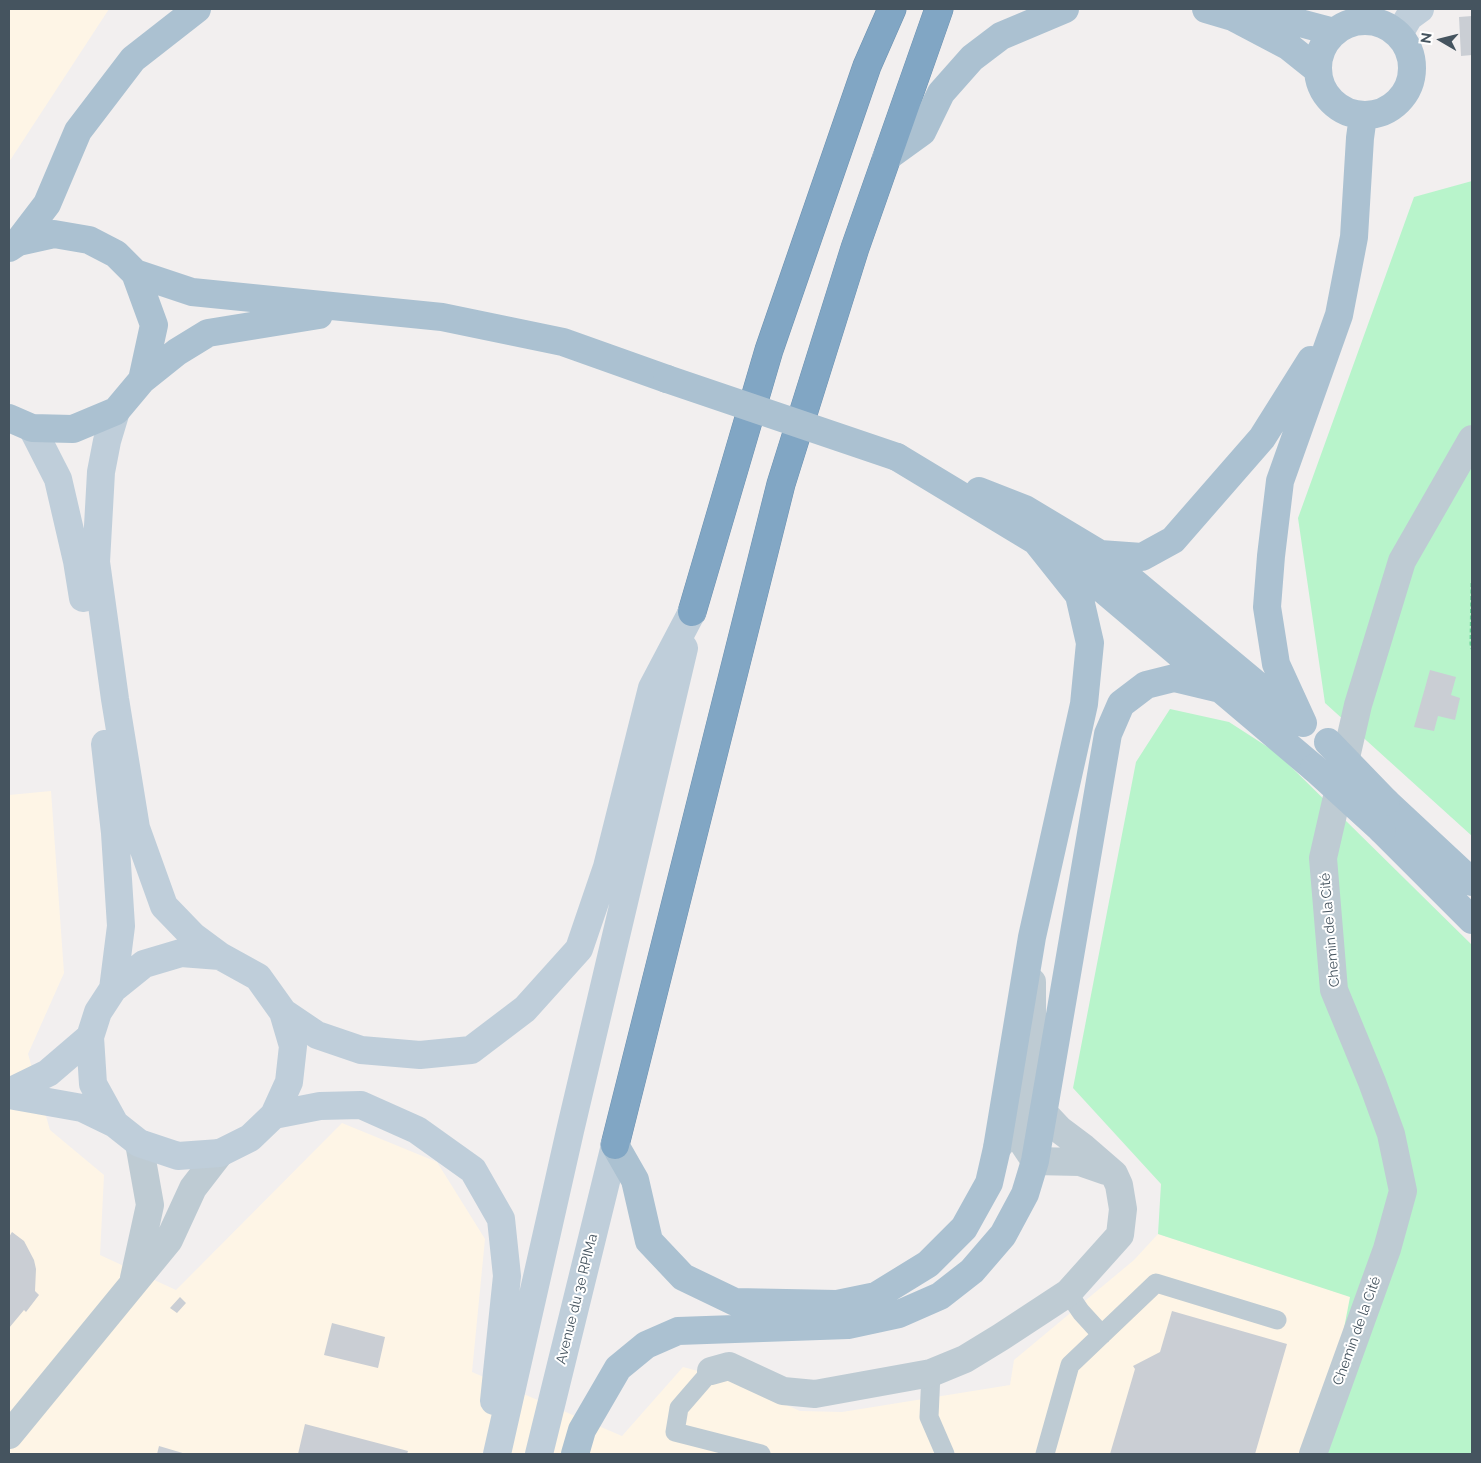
<!DOCTYPE html>
<meta charset="utf-8">
<style>
body{margin:0}
#map{position:relative;width:1481px;height:1463px;overflow:hidden;background:#f2efef;font-family:Raleway,sans-serif}
canvas{display:block}
.frame{position:absolute;inset:0;border:10px solid #45545f;pointer-events:none}
.north{position:absolute;left:1416px;top:15px;width:50px;height:50px;-webkit-text-stroke:4px #fff;paint-order:stroke;rotate:278deg;font-size:14px;font-weight:700;line-height:20px;text-align:center;color:#45545f}
.north::after{content:'';display:block;margin:auto;width:18px;height:22px;background:#45545f;clip-path:polygon(50% 0,100% 100%,50% 72%,0 100%)}
</style>
<div id="map">
<canvas width="1481" height="1463"></canvas>
<div class="frame"></div>
<div class="north">N</div>
</div>
<script>
const g = document.querySelector('canvas').getContext('2d');
g.lineJoin = 'round';
function paint(path, color) {
  g.fillStyle = color;
  g.fill(path, 'evenodd');
}
function stroke(path, color, width, dash) {
  g.strokeStyle = color;
  g.lineWidth = width;
  g.lineCap = dash ? 'butt' : 'round';
  g.setLineDash(dash || []);
  g.stroke(path);
}
function write(font, color, halo, rows, align = 'center') {
  g.font = font + ' Raleway,sans-serif';
  g.lineWidth = 4;
  g.setLineDash([]);
  g.textBaseline = 'middle';
  g.strokeStyle = halo;
  g.fillStyle = color;
  for (const [text, x, y, turn = 0] of rows) {
    g.save();
    g.translate(x, y);
    g.rotate((+turn || 0) * Math.PI / 180);
    g.textAlign = isNaN(turn) ? turn : align;
    if (halo) g.strokeText(text, 0, 0);
    g.fillText(text, 0, 0);
    g.restore();
  }
}
paint(new Path2D(`
 M9,9H109L9,162Z
 M51,791L64,973L28,1054L50,1130L104,1175L100,1255L176,1290L342,1123L437,1162L485,1239L472,1372L622,1436L683,1367L728,1379L800,1411L842,1412L1010,1385L1014,1360L1134,1260L1158,1234L1351,1297L1320,1454H9V795Z`), '#fef5e6');
paint(new Path2D(`
 M1472,181V836L1325,703L1298,518L1414,197Z
 M1170,709L1229,722L1277,753L1472,945V1454H1320L1350,1297L1158,1234L1161,1184L1073,1088L1136,762Z`), '#b8f4cb');
paint(new Path2D(`
 M1472,16V55L1461,56L1459,17Z
 M1430,670L1456,677L1451,695L1460,698L1455,720L1438,716L1434,731L1414,727Z
 M12,1232L24,1241L34,1260L36,1269L35,1291L39,1295L26,1312L24,1310L9,1328V1237Z
 M180,1297L186,1303L177,1313L170,1308Z
 M1172,1311L1287,1344L1255,1454H1110L1135,1369L1133,1366L1160,1352Z
 M332,1323L385,1337L378,1368L324,1355Z
 M305,1424L408,1451L407,1454H298Z
 M159,1446L186,1454H157Z`), '#caced4');
const highway = new Path2D(`
 M692,612L769,350L867,66L892,9
 M615,1145L781,484L855,248L939,9`);
stroke(highway, '#6c91b0', 29);
stroke(new Path2D(`
 M1472,583L1471,644L1472,649`), '#6cd69a', 3, [4, 2.5]);
stroke(new Path2D(`
 M1068,1293L1081,1312L1102,1335
 M711,1371L679,1408L675,1432L761,1454
 M931,1373L929,1417L945,1454
 M1045,1454L1070,1365L1156,1283L1277,1320`), '#becbd3', 19);
stroke(new Path2D(`
 M1032,982V1029L1013,1128L1035,1161L1080,1162L1106,1171
 M134,1278L150,1205L139,1143
 M711,1371L729,1366L783,1391L815,1394L931,1373L965,1359L1001,1337L1068,1293L1120,1235L1123,1209L1119,1185L1114,1174L1084,1148L1060,1130L1043,1112L1013,1128L997,1148
 M9,1435L169,1240L193,1188L220,1153
 M1313,1454L1387,1249L1403,1191L1391,1134L1372,1082L1334,990L1323,858L1358,705L1402,561L1472,439`), '#becbd3', 28);
stroke(new Path2D(`
 M1399,34L1409,17L1420,9
 M116,411L107,441L101,472L96,562L115,699L136,828L164,906L193,936L220,956L258,977L283,1012L317,1035L361,1050L420,1055L471,1050L525,1009L579,949L607,867L652,688L692,612
 M32,428L58,479L77,561L83,598
 M105,744L115,833L121,926L113,989
 M220,956L181,953L144,964L113,989L98,1012L90,1037L93,1084L115,1124L139,1143L178,1156L220,1153L250,1138L274,1115L289,1082L293,1046L283,1012
 M9,1092L48,1073L90,1037
 M9,1095L82,1108L115,1124
 M274,1115L320,1106L361,1105L417,1130L473,1170L501,1219L507,1276L494,1401
 M497,1454L570,1131L684,648
 M539,1454L615,1145`), '#bfceda', 28);
stroke(new Path2D(`
 M1206,9L1233,17L1288,46L1318,70
 M1258,9L1285,19L1334,32
 M1318 68a47 47 0 1 1 94 0a47 47 0 1 1-94 0Z
 M886,158L922,132L941,93L972,58L1001,36L1065,9
 M18,242L54,234L89,240L116,254L135,273L154,325L142,380
 M9,248L18,242L47,204L78,131L133,59L197,9
 M135,273L192,292L442,317L563,342L667,379
 M9,418L32,428L73,429L116,411L142,380L177,352L208,333L319,315
 M897,457L1036,541L1106,592L1314,768
 M979,491L1025,509L1100,554L1298,719
 M1100,554L1142,557L1173,540L1262,438L1311,360
 M1303,723L1276,664L1267,607L1271,556L1280,481L1339,315L1354,237L1360,138L1363,116
 M1386,802L1472,882
 M1382,830L1472,920
 M615,1145L635,1180L649,1241L683,1277L735,1302L837,1304L876,1296L928,1264L964,1228L989,1183L997,1148L1032,937L1084,704L1090,643L1079,595L1036,541
 M575,1454L582,1430L618,1368L646,1345L678,1331L848,1325L899,1314L940,1296L972,1271L1003,1235L1025,1194L1035,1161L1108,734L1121,704L1146,685L1174,678L1220,689`), '#abc1d1', 28);
stroke(highway, '#81a6c4', 28);
stroke(new Path2D(`
 M667,379L897,457
 M1328,742L1386,802
 M1314,768L1382,830`), '#abc1d1', 28);
write('14px', '#45545f', '#fff', [
 ["Chemin de la Cité",1330,930,-95],
 ["Avenue du 3e RPIMa",577,1299,-76],
 ["Chemin de la Cité",1357,1331,-70]
]);
</script>
